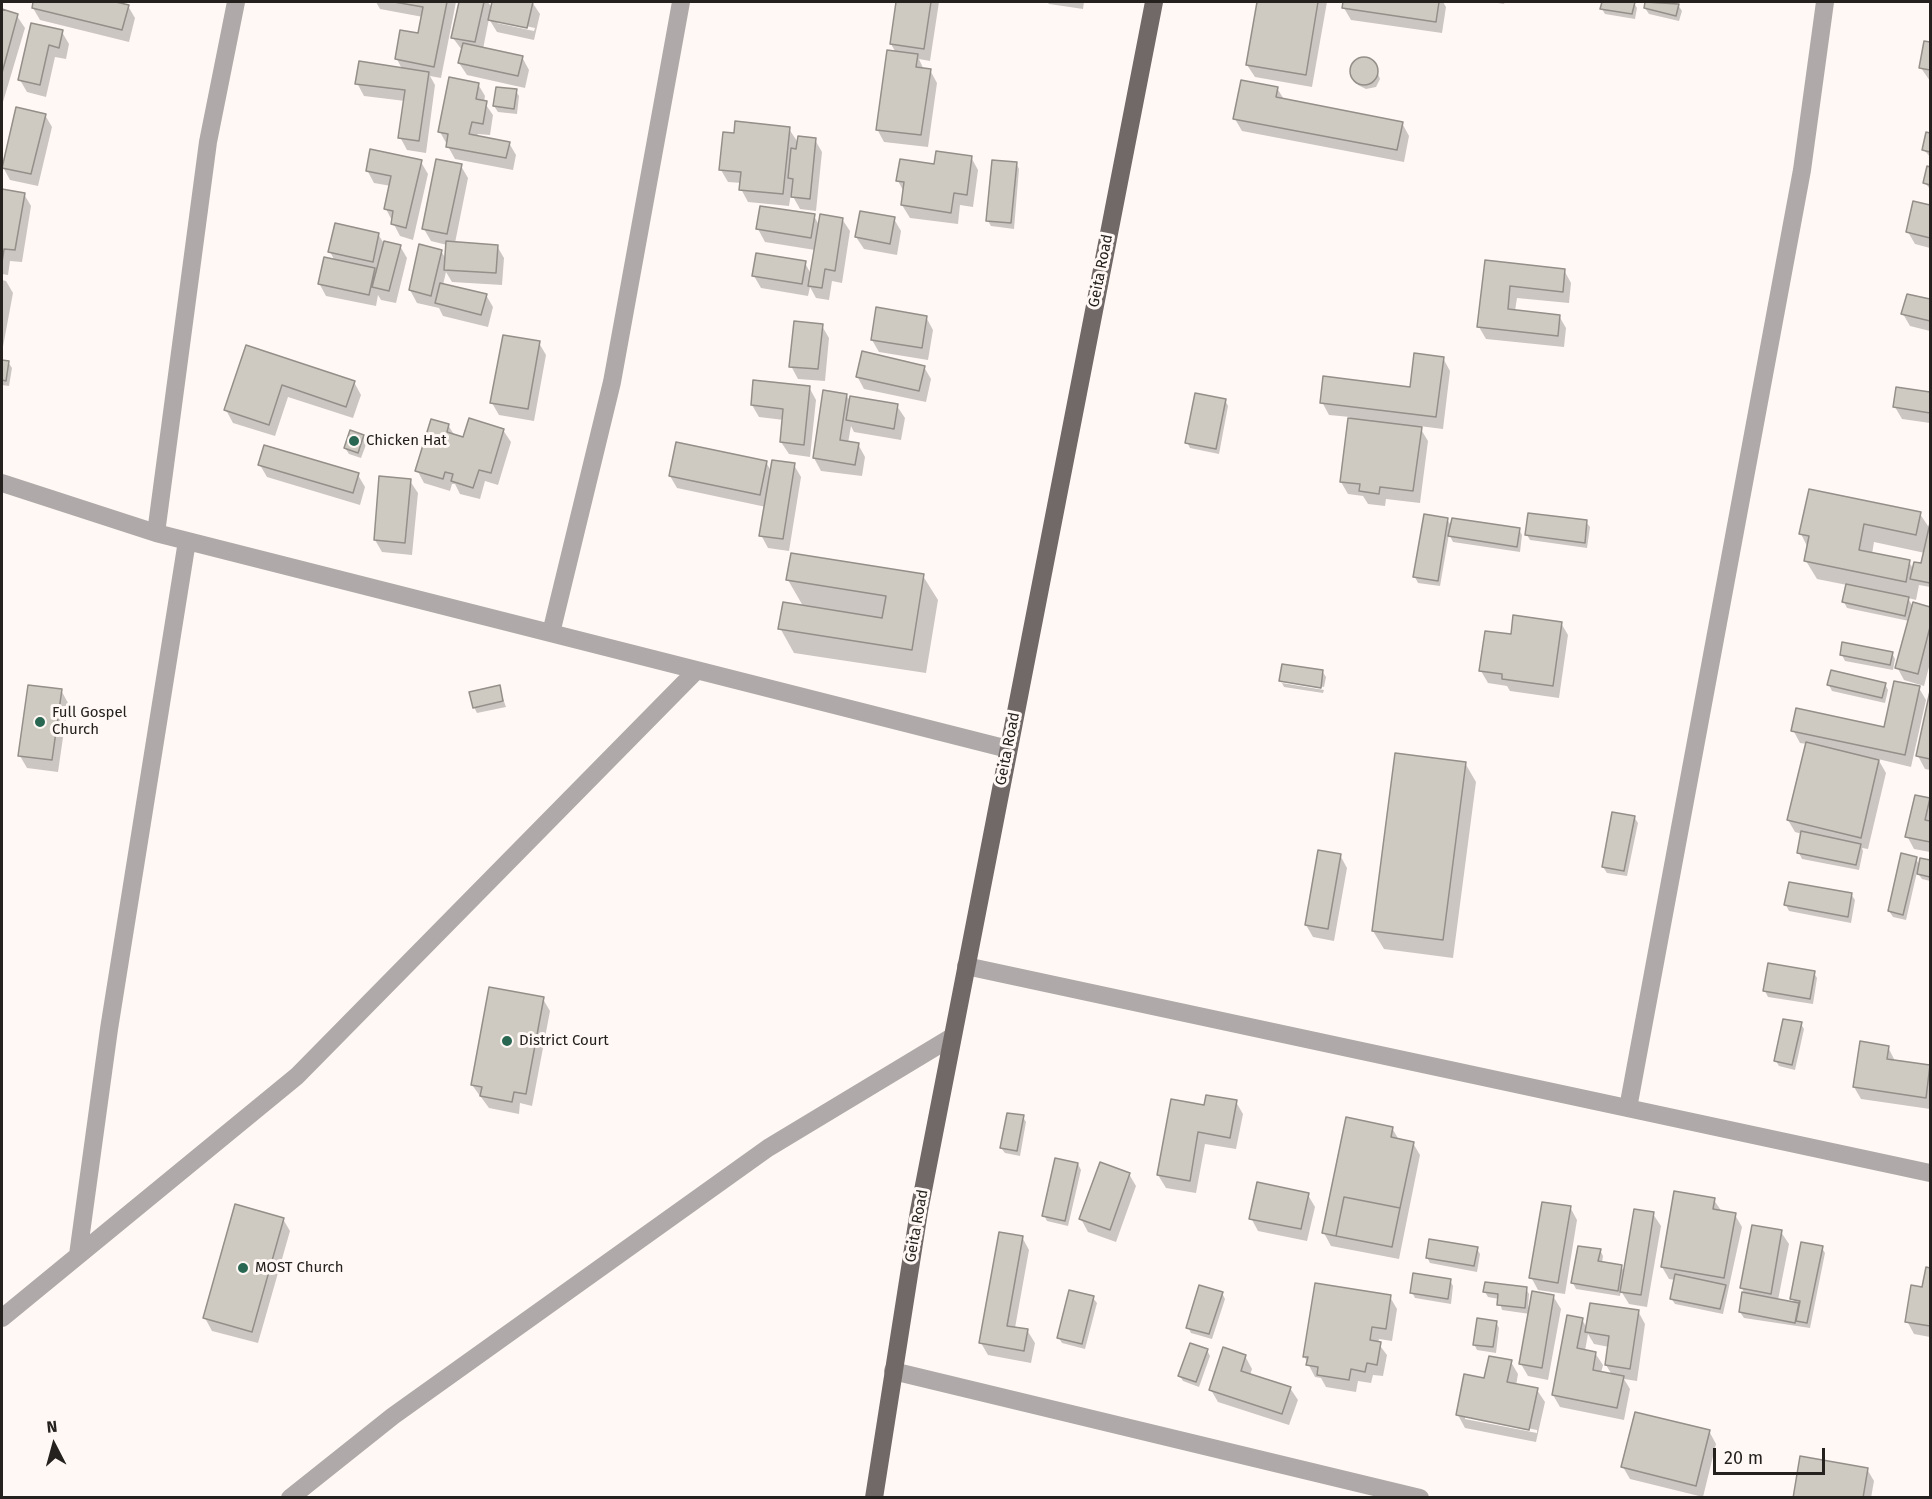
<!DOCTYPE html>
<style>
body{margin:0}
#map{position:relative;width:1932px;height:1499px;overflow:hidden;background:#fff8f4;font-family:"Fira Sans",sans-serif}
canvas{display:block}
.frame{position:absolute;inset:0;border:3px solid #24211f;pointer-events:none}
.north{position:absolute;left:24px;top:1415px;width:60px;height:60px;-webkit-text-stroke:4px #fff8f4;paint-order:stroke;rotate:354deg;font-size:16px;font-weight:700;line-height:24px;text-align:center;color:#24211f}
.north::after{content:'';display:block;margin:auto;width:21px;height:27px;background:#24211f;clip-path:polygon(50% 0,100% 100%,50% 72%,0 100%)}
.scale{position:absolute;left:1713px;top:1448px;width:112px;height:27px;box-sizing:border-box;border:3px solid #24211f;border-top:0;padding-left:8px;font-size:18px;line-height:21px;white-space:nowrap;color:#24211f;-webkit-text-stroke:4px #fff8f4;paint-order:stroke}
</style>
<div id="map">
<canvas width="1932" height="1499"></canvas>
<div class="frame"></div>
<div class="north">N</div>
<div class="scale">20 m</div>
</div>
<script>
const g = document.querySelector('canvas').getContext('2d');
g.lineJoin = 'round';
function paint(path, color) {
  g.fillStyle = color;
  g.fill(path, 'evenodd');
}
function stroke(path, color, width, dash) {
  g.strokeStyle = color;
  g.lineWidth = width;
  g.lineCap = dash ? 'butt' : 'round';
  g.setLineDash(dash || []);
  g.stroke(path);
}
function write(font, color, halo, rows, align = 'center') {
  g.font = font + ' "Fira Sans",sans-serif';
  g.lineWidth = 6;
  g.setLineDash([]);
  g.textBaseline = 'middle';
  g.strokeStyle = halo;
  g.fillStyle = color;
  for (const [text, x, y, turn = 0] of rows) {
    g.save();
    g.translate(x, y);
    g.rotate((+turn || 0) * Math.PI / 180);
    g.textAlign = isNaN(turn) ? turn : align;
    if (halo) g.strokeText(text, 0, 0);
    g.fillText(text, 0, 0);
    g.restore();
  }
}
paint(new Path2D(`
 M35,2H110L128,6L135,18L129,42L40,20L33,8Z
 M376,2H456L441,78L430,76L435,85L426,153L407,150L400,137L405,101L364,96L357,83L402,69L397,59L419,35L423,17L380,9Z
 M460,2H488L492,8L493,2H532L540,14L534,40L497,32L489,19L483,49L522,57L529,70L525,88L467,75L459,63L462,50L453,38ZM497,20L535,28L534,31L497,23Z
 M898,2H939L930,61L919,59L924,70H930L937,83L928,147L884,142L877,129L896,53L891,44Z
 M1047,2H1084L1083,9L1049,4Z
 M1258,2H1327L1312,87L1255,77L1247,65Z
 M1345,2H1443L1446,7L1442,33L1351,20L1344,8Z
 M1491,2H1505L1504,4Z
 M1603,2L1634,3L1637,8L1635,19L1605,14L1602,9Z
 M1647,2L1678,5L1682,11L1679,21L1649,14L1645,8Z
 M2,11L17,16L25,28L3,102Z
 M32,25L62,32L69,44L66,59L55,57L46,97L27,92L20,80Z
 M1925,42L1930,43V81L1921,68Z
 M1365,58L1374,63L1380,79L1376,87L1366,89L1358,85L1352,69L1356,61Z
 M478,84L485,96L484,102L493,115L490,135L478,134L477,137L509,143L516,155L513,170L455,159L440,132Z
 M1277,88L1285,101L1402,123L1409,136L1404,162L1242,131L1235,119Z
 M516,91L519,96L517,114L498,112L494,106Z
 M45,115L52,127L38,186L10,180L3,167Z
 M789,129L799,144L815,140L822,152L816,211L800,209L791,193L789,206L748,202L741,189L742,183L728,182L721,170L735,135Z
 M1928,133L1930,134V157L1924,150Z
 M971,157L978,170L973,207L960,205L958,224L910,218L902,205L904,192L898,181L936,166Z
 M421,162L428,174L413,240L400,236L386,209L391,186L374,183L367,170Z
 M1016,163L1019,169L1014,229L991,226L988,221Z
 M461,166L468,178L455,243L497,246L504,258L502,285L452,282L446,272L443,285L486,295L493,307L488,327L443,316L439,308L417,303L410,290L441,251L446,259L447,245L431,241L424,229Z
 M1928,168L1930,169V189L1925,183Z
 M2,190L24,194L31,206L22,262L10,261L8,275L2,274Z
 M1914,203L1930,207V248L1915,244L1908,232Z
 M814,216L819,225L842,219L850,231L842,283L832,281L829,300L816,298L810,287L808,296L761,288L754,276L805,263L811,274L815,250L765,242L758,229Z
 M894,219L901,231L897,255L864,249L856,237Z
 M378,234L383,242L400,246L407,258L396,303L381,300L378,295L376,306L326,296L319,283L335,261L330,252Z
 M1486,262L1564,270L1571,283L1569,303L1517,298L1515,311L1559,316L1566,328L1564,347L1486,339L1479,327Z
 M2,280L6,281L13,293L2,352Z
 M1908,296L1930,301V331L1910,326L1903,314Z
 M926,317L933,330L928,360L879,352L872,340Z
 M822,326L829,338L825,381L798,379L791,366Z
 M539,343L546,355L534,421L499,415L492,403Z
 M247,347L354,382L361,395L353,418L288,397L275,436L233,423L226,410Z
 M1443,358L1450,371L1443,429L1419,426L1428,441L1420,503L1386,499L1385,506L1368,504L1363,496L1348,494L1341,482L1350,417L1329,415L1322,402L1411,389Z
 M2,361L8,362L12,368L9,386L2,385Z
 M924,367L931,379L926,402L864,389L857,376Z
 M809,387L816,400L810,457L789,454L781,442L784,420L759,417L752,405Z
 M1898,388L1930,393V423L1902,419L1895,407Z
 M846,395L851,402L897,406L905,418L901,440L854,432L851,426L848,443L858,444L865,457L862,476L821,471L814,458Z
 M1225,400L1228,406L1219,454L1190,448L1187,442Z
 M448,425L455,436L464,439L503,430L511,442L498,485L485,481L480,499L460,494L455,484H452L450,491L424,483L417,470Z
 M363,436L367,442L361,458L349,454L345,448Z
 M766,462L771,471L794,465L801,477L789,551L768,548L761,535L766,507L677,488L670,476Z
 M260,465L358,475L365,487L360,505L267,477Z
 M410,481L418,493L412,555L382,552L375,540Z
 M1920,514L1930,529V587L1919,585L1916,600L1908,598L1913,607L1914,604L1930,609V663L1924,686L1904,680L1897,667L1909,621L1847,608L1844,602L1847,585L1817,579L1806,561L1808,548L1801,534ZM1874,542L1925,553L1922,565L1914,570L1909,562L1872,554Z
 M1447,519L1452,527L1519,529L1522,535L1520,552L1453,542L1449,534L1440,586L1418,583L1415,577Z
 M1586,522L1590,527L1587,548L1530,540L1527,535Z
 M923,576L938,600L926,673L794,653L780,628L803,606L788,580Z
 M1561,623L1568,635L1559,698L1510,691L1507,686L1488,683L1481,671Z
 M1892,653L1895,659L1893,670L1845,661L1842,655Z
 M1283,665L1322,671L1326,677L1324,687L1282,680V683L1324,690L1323,693L1284,687L1281,681Z
 M1885,684L1888,690L1885,703L1832,691L1829,685Z
 M499,687L506,707L477,713L474,707Z
 M1919,688L1926,700L1911,767L1878,759L1886,773L1868,849L1862,848L1863,851L1859,870L1802,859L1799,853L1802,834L1795,832L1788,820L1807,744L1800,743L1793,730L1885,729Z
 M61,690L68,703L58,772L27,768L20,756Z
 M1930,698V770L1925,769L1918,756Z
 M1465,763L1476,782L1453,958L1384,949L1373,931Z
 M1929,800L1930,803V852L1914,849L1907,836Z
 M1634,817L1638,823L1627,876L1607,873L1603,867Z
 M1340,855L1347,868L1334,941L1313,937L1306,925Z
 M1916,859L1920,866L1921,860L1930,861V881L1922,879L1917,872L1906,920L1893,917L1889,911Z
 M1851,894L1855,900L1851,923L1789,911L1786,905Z
 M1814,973L1817,978L1813,1004L1768,997L1765,991Z
 M543,999L550,1011L532,1106L520,1103L519,1114L489,1108L472,1085Z
 M1801,1024L1804,1029L1795,1070L1779,1066L1776,1061Z
 M1888,1047L1895,1061L1929,1066L1930,1109L1861,1099L1854,1087Z
 M1236,1102L1243,1114L1236,1149L1205,1144L1196,1193L1166,1188L1158,1175L1205,1107Z
 M1023,1117L1026,1122L1020,1156L1005,1153L1001,1148Z
 M1392,1128L1399,1140L1413,1143L1420,1155L1399,1259L1331,1246L1324,1233Z
 M1078,1164L1081,1170L1068,1226L1047,1221L1044,1215Z
 M1129,1174L1136,1186L1116,1242L1088,1232L1081,1219Z
 M1308,1195L1315,1207L1307,1241L1258,1231L1251,1218Z
 M1714,1200L1722,1212L1735,1215L1742,1227L1723,1314L1675,1304L1671,1298L1675,1280L1669,1279L1662,1267Z
 M1570,1207L1577,1220L1565,1294L1538,1290L1531,1277Z
 M1653,1214L1661,1226L1647,1307L1629,1304L1621,1291L1620,1296L1576,1289L1573,1283L1600,1250L1603,1256L1602,1263L1621,1266L1625,1273Z
 M283,1219L290,1231L258,1343L212,1331L205,1318Z
 M1781,1232L1789,1244L1778,1300L1795,1303L1792,1298L1822,1248L1825,1253L1810,1328L1744,1318L1740,1312L1745,1295L1742,1288Z
 M1022,1237L1029,1250L1015,1328L1027,1330L1035,1343L1031,1363L988,1355L981,1343Z
 M1477,1249L1480,1254L1477,1272L1430,1263L1427,1257Z
 M1927,1268L1930,1269V1337L1914,1334L1907,1321L1923,1289Z
 M1450,1280L1453,1286L1451,1304L1415,1298L1412,1292Z
 M1526,1289L1529,1294L1528,1307L1553,1296L1561,1309L1548,1380L1528,1376L1521,1364L1530,1314L1502,1310L1499,1299L1488,1297L1485,1292Z
 M1222,1293L1225,1299L1212,1339L1191,1333L1188,1327Z
 M1390,1297L1397,1309L1392,1341L1379,1339L1378,1343L1387,1355L1383,1376L1373,1375L1371,1383L1358,1381L1356,1392L1326,1387L1321,1378L1315,1377L1304,1356Z
 M1093,1298L1097,1303L1085,1349L1062,1343L1059,1338Z
 M1638,1311L1645,1324L1637,1381L1624,1379L1630,1389L1624,1420L1560,1407L1553,1395L1582,1319L1587,1329ZM1588,1334L1594,1344L1609,1347L1606,1365L1612,1375L1601,1373L1603,1365L1595,1353L1585,1351Z
 M1496,1322L1499,1328L1496,1353L1477,1350L1474,1344Z
 M1207,1350L1210,1356L1199,1387L1183,1381L1179,1375Z
 M1245,1356L1252,1369L1250,1375L1290,1388L1298,1400L1289,1425L1218,1402L1211,1390Z
 M1511,1362L1518,1374L1516,1386L1537,1390L1545,1402L1536,1442L1465,1428L1458,1415L1485,1380ZM1465,1416L1537,1430V1433L1465,1419Z
 M1709,1431L1716,1444L1703,1497L1630,1479L1623,1467Z
 M1867,1469L1874,1481L1871,1498H1795Z`), '#0003');
const building = new Path2D(`
 M33,2H116L129,5L122,30L32,8Z
 M394,2H447L434,67L395,59L400,30L418,33L423,7Z
 M459,2H484L475,42L451,38Z
 M492,2H533L527,28L488,20Z
 M896,2H931L924,49L890,44Z
 M1257,2H1318L1306,75L1246,65Z
 M1343,2H1439L1436,22L1342,8Z
 M1602,2H1635L1632,14L1600,9Z
 M1645,2L1679,4L1676,16L1644,8Z
 M2,9L18,14L2,73Z
 M31,23L63,30L59,48L49,45L40,85L18,80Z
 M1924,41L1930,42V70L1919,68Z
 M463,43L523,56L518,76L458,63Z
 M887,50L918,54L916,67L931,69L921,135L876,130Z
 M1350 71a14 14 0 1 1 28 0a14 14 0 1 1-28 0Z
 M359,61L429,72L419,141L398,138L405,90L355,84Z
 M449,77L479,83L476,99L487,101L483,124L472,122L469,134L510,142L506,158L446,147L448,134L438,132Z
 M1241,80L1278,87L1276,97L1403,122L1397,150L1233,119Z
 M496,87L517,89L514,109L493,106Z
 M16,107L46,114L31,174L2,168Z
 M735,121L790,127L783,194L739,190L741,172L719,170L723,132L734,133Z
 M1926,132L1930,133V152L1922,150Z
 M798,136L816,138L810,199L791,197L793,179L788,178L791,148L796,149Z
 M370,149L422,160L406,228L391,224L393,211L384,209L391,176L366,171Z
 M936,151L972,156L967,195L954,193L951,213L901,205L904,182L896,181L900,159L934,164Z
 M436,159L462,164L447,234L422,229Z
 M992,160L1017,162L1011,223L986,221Z
 M1927,166L1930,167V185L1923,183Z
 M2,189L25,193L15,250L4,249L2,263Z
 M1913,201L1930,205V238L1906,232Z
 M760,206L815,214L811,238L756,229Z
 M860,211L895,217L890,244L855,237Z
 M820,214L843,218L835,271L825,269L822,288L808,286Z
 M335,223L379,233L373,262L328,252Z
 M384,241L401,245L389,291L372,287Z
 M446,241L498,245L496,273L444,270Z
 M419,244L442,250L431,296L409,290Z
 M756,253L806,261L802,284L752,276Z
 M324,257L375,268L369,295L318,284Z
 M1485,260L1565,269L1563,292L1510,286L1508,309L1560,315L1558,336L1477,327Z
 M440,283L487,294L481,315L435,303Z
 M1907,294L1930,299V321L1901,314Z
 M876,307L927,316L922,348L871,340Z
 M794,321L823,324L818,369L789,367Z
 M503,335L540,341L528,409L490,403Z
 M246,345L355,381L346,407L282,385L269,425L224,410Z
 M862,351L925,366L919,391L856,377Z
 M1414,353L1444,357L1436,417L1320,403L1323,376L1410,387Z
 M2,360L9,361L6,381L2,380Z
 M753,380L810,386L804,445L780,442L783,409L751,405Z
 M1896,387L1930,392V413L1893,407Z
 M823,390L847,394L840,440L859,443L855,465L813,458Z
 M1195,393L1226,399L1216,449L1185,443Z
 M850,396L898,404L894,429L846,420Z
 M469,418L504,429L491,473L479,470L473,488L451,481L453,474L445,472L443,479L415,471L431,419L449,424L447,432L463,437Z
 M1348,418L1422,427L1413,491L1380,487L1379,494L1359,491L1360,484L1340,482Z
 M350,430L364,435L358,453L344,448Z
 M676,442L767,461L760,495L669,476Z
 M264,445L359,473L353,493L258,465Z
 M772,460L795,463L783,539L759,536Z
 M379,476L411,479L405,543L374,540Z
 M1809,489L1921,512L1916,535L1864,524L1859,550L1910,560L1906,582L1804,561L1809,536L1799,534Z
 M1528,513L1587,520L1585,543L1525,535Z
 M1424,514L1448,518L1438,581L1413,577Z
 M1452,518L1520,528L1517,547L1448,536Z
 M1930,523V583L1910,579L1914,562L1921,563Z
 M791,553L924,574L912,650L778,629L783,602L882,618L886,596L786,580Z
 M1846,584L1909,597L1905,616L1842,602Z
 M1913,602L1930,607V627L1918,674L1895,668Z
 M1513,615L1562,622L1553,686L1502,679V674L1479,671L1485,631L1511,634Z
 M1842,642L1893,652L1890,665L1840,655Z
 M1282,664L1323,670L1321,688L1279,681Z
 M1831,670L1886,683L1882,698L1827,685Z
 M1894,681L1920,686L1905,755L1791,731L1796,708L1884,727Z
 M28,685L62,689L52,760L18,756Z
 M500,685L503,701L473,708L469,692Z
 M1930,691V759L1916,756Z
 M1806,742L1879,760L1861,838L1787,820Z
 M1395,753L1466,762L1443,940L1372,931Z
 M1915,795L1930,798L1925,820L1930,821V842L1905,837Z
 M1612,812L1635,816L1624,871L1602,867Z
 M1801,831L1861,844L1856,865L1797,853Z
 M1318,850L1341,854L1328,929L1305,925Z
 M1901,853L1917,857L1903,915L1888,911Z
 M1920,858L1930,860V877L1917,874Z
 M1789,882L1852,893L1848,917L1784,905Z
 M1768,963L1815,971L1810,999L1763,991Z
 M489,987L544,997L526,1094L514,1092L512,1102L480,1096L482,1087L471,1085Z
 M1783,1019L1802,1022L1792,1065L1774,1061Z
 M1860,1041L1889,1046L1887,1059L1930,1065L1926,1098L1853,1087Z
 M1206,1095L1237,1100L1230,1138L1198,1132L1190,1181L1157,1175L1171,1099L1204,1105Z
 M1007,1113L1024,1115L1017,1151L1000,1148Z
 M1346,1117L1393,1127L1391,1137L1414,1142L1400,1208L1344,1197L1336,1236L1322,1233Z
 M1055,1158L1078,1163L1065,1221L1042,1216Z
 M1100,1162L1130,1173L1110,1230L1079,1219Z
 M1257,1182L1309,1193L1301,1229L1249,1219Z
 M1674,1191L1715,1198L1713,1209L1736,1213L1724,1278L1661,1267Z
 M1344,1197L1400,1208L1392,1247L1336,1236Z
 M1542,1202L1571,1206L1558,1283L1529,1278Z
 M235,1204L284,1218L252,1332L203,1318Z
 M1634,1209L1654,1212L1641,1295L1620,1292Z
 M1752,1225L1782,1230L1771,1294L1740,1288Z
 M999,1232L1023,1236L1007,1326L1028,1329L1024,1351L979,1343Z
 M1429,1239L1478,1247L1474,1266L1426,1258Z
 M1801,1242L1823,1246L1807,1323L1796,1321L1800,1301L1790,1299Z
 M1578,1246L1601,1249L1598,1261L1622,1265L1618,1291L1571,1283Z
 M1926,1267L1930,1268V1326L1905,1322L1911,1285L1922,1287Z
 M1413,1273L1451,1279L1448,1299L1410,1293Z
 M1675,1274L1726,1285L1720,1309L1670,1299Z
 M1485,1282L1527,1287L1525,1308L1497,1305L1498,1294L1483,1292Z
 M1315,1283L1391,1295L1386,1329L1372,1327L1370,1340L1381,1342L1377,1365L1367,1363L1365,1372L1351,1369L1349,1380L1317,1375L1318,1367L1306,1365L1308,1357H1303Z
 M1199,1285L1223,1292L1209,1334L1186,1328Z
 M1069,1290L1094,1296L1082,1344L1057,1338Z
 M1532,1291L1554,1295L1542,1368L1519,1364Z
 M1742,1292L1799,1303L1795,1323L1739,1312Z
 M1590,1303L1639,1310L1630,1369L1605,1365L1609,1336L1585,1332Z
 M1567,1315L1583,1318L1577,1348L1596,1352L1593,1370L1624,1376L1617,1408L1552,1395Z
 M1477,1318L1497,1321L1493,1347L1473,1345Z
 M1190,1343L1208,1349L1196,1382L1178,1376Z
 M1223,1347L1246,1355L1241,1371L1291,1387L1282,1414L1209,1390Z
 M1489,1356L1512,1360L1507,1382L1538,1388L1529,1430L1456,1415L1464,1374L1484,1378Z
 M1635,1412L1710,1430L1696,1486L1621,1467Z
 M1800,1456L1868,1468L1863,1498H1793Z`);
paint(building, '#cec9c1');
stroke(building, '#948f89', 1.5);
stroke(new Path2D(`
 M2,483L156,533L1008,749
 M156,533L208,142L236,2
 M551,633L612,382L681,2
 M966,966L1930,1173
 M1628,1108L1802,170L1825,2
 M78,1255L109,1029L187,541
 M2,1318L297,1076L697,670
 M893,1371L1420,1498
 M290,1498L393,1416L768,1148L952,1037`), '#afaaa9', 18);
stroke(new Path2D(`
 M874,1498L919,1211L1154,2`), '#706968', 18);
for (const [x, y, r, color] of [
 [354,441,6,"#2a6753"],
 [40,722,6,"#2a6753"],
 [507,1041,6,"#2a6753"],
 [243,1268,6,"#2a6753"]
]) {
  const dot = new Path2D();
  dot.arc(x, y, r, 0, 2 * Math.PI);
  g.fillStyle = color;
  g.fill(dot);
  stroke(dot, '#fff8f4', 2);
}
write('15px', '#24211f', '#fff8f4', [
 ["Geita Road",1101,271,-79],
 ["Geita Road",1008,749,-79],
 ["Geita Road",917,1226,-80]
]);
write('15px', '#24211f', '#fff8f4', [
 ["Chicken Hat",366,441],
 ["Full Gospel",52,713],
 ["Church",52,730],
 ["District Court",519,1041],
 ["MOST Church",255,1268]
], 'left');
</script>
